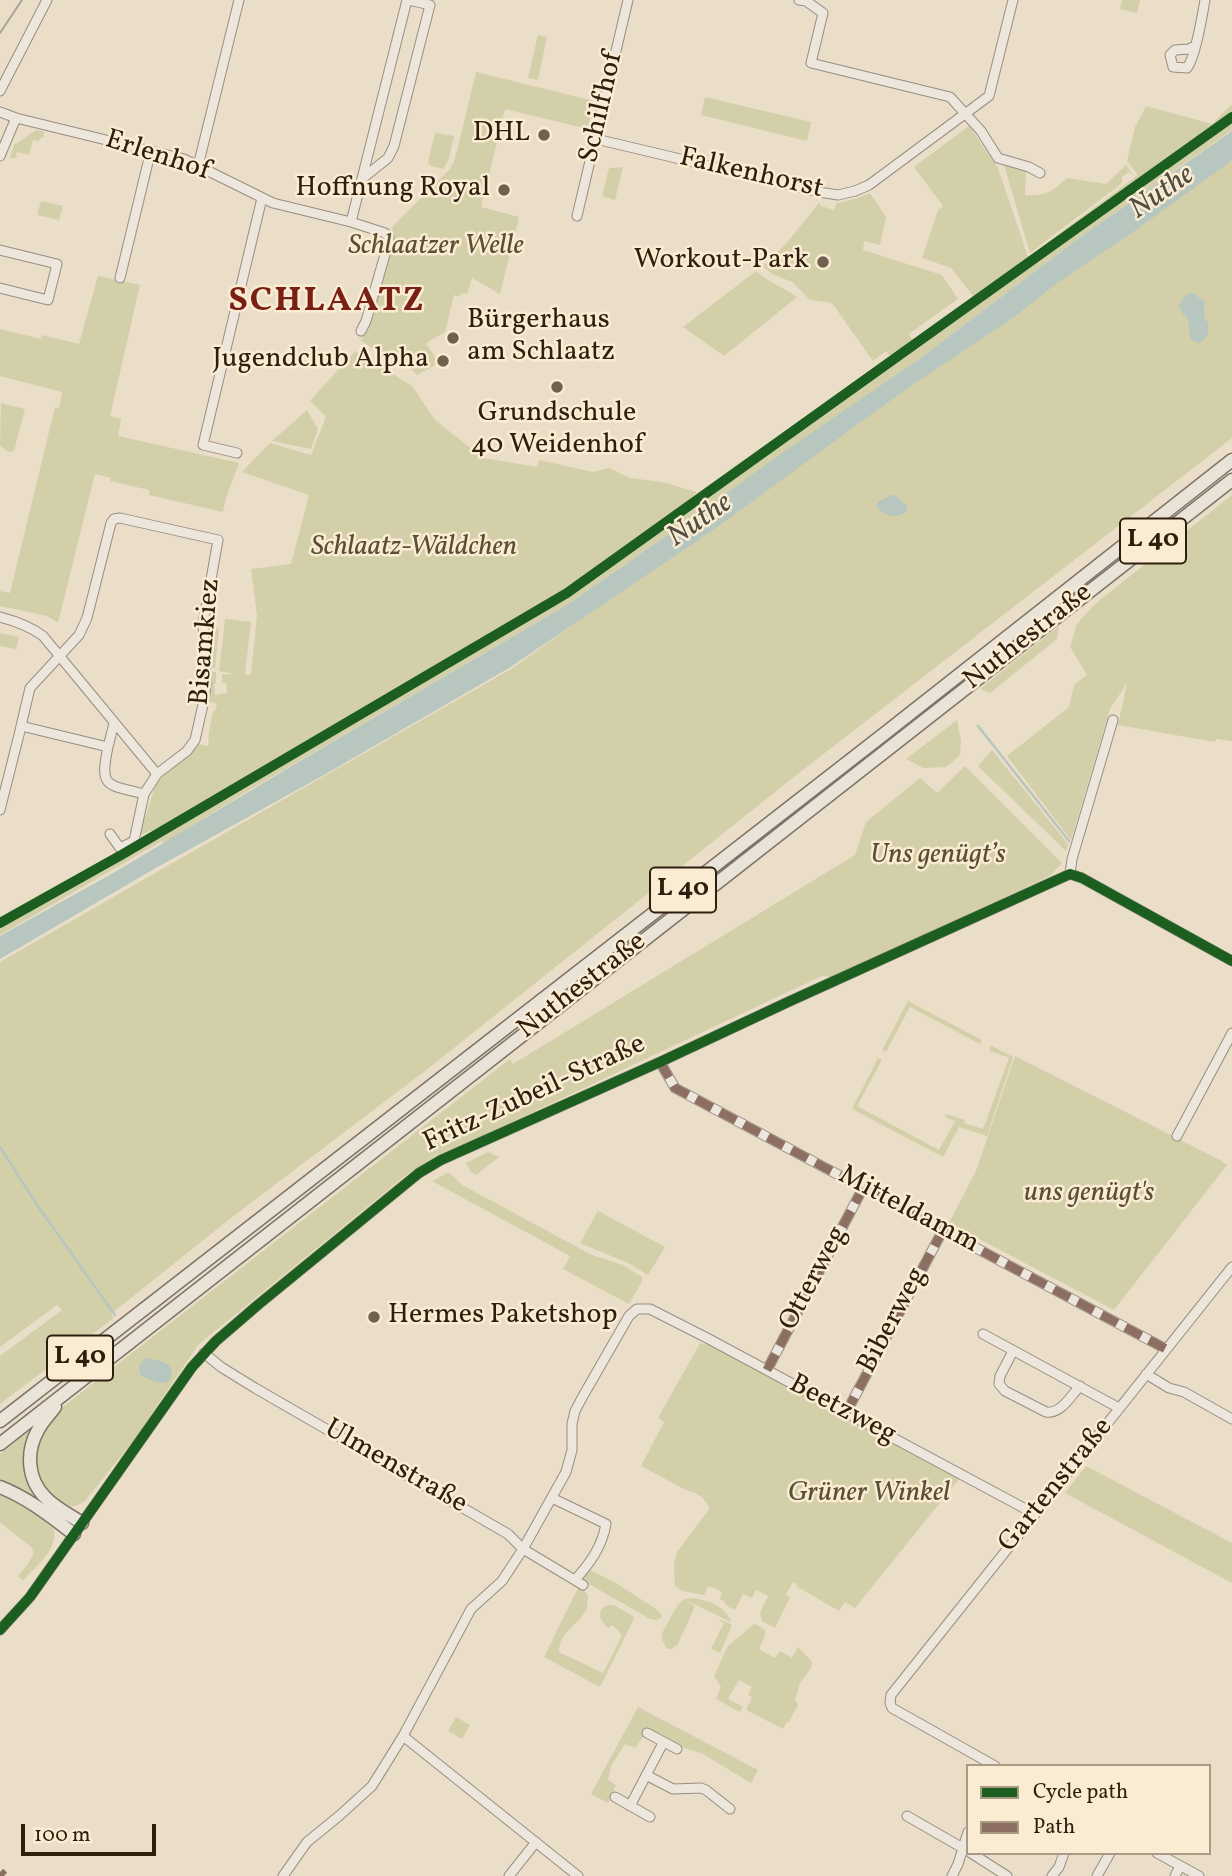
<!DOCTYPE html>
<meta charset="utf-8">
<style>
body{margin:0}
#map{position:relative;width:1232px;height:1876px;overflow:hidden;background:#eadec9;font-family:Vollkorn,serif}
canvas{display:block}
.legend{position:absolute;left:966px;top:1764px;width:245px;height:91px;box-sizing:border-box;background:#faecd3;border:2px solid #a89a84;margin:0;padding:9px 12px;list-style:none;font-size:21px;color:#2e1e0d}
.legend li{display:flex;align-items:center;gap:14px;height:35px}
.legend b{width:35px;border:2px solid #a89a84}
.scale{position:absolute;left:21px;top:1824px;width:135px;height:32px;box-sizing:border-box;border:4px solid #2e1e0d;border-top:0;padding-left:9px;font-size:21px;line-height:24px;white-space:nowrap;color:#2e1e0d;-webkit-text-stroke:5px #faecd3;paint-order:stroke}
</style>
<div id="map">
<canvas width="1232" height="1876"></canvas>
<ul class="legend">
<li><b style="height:9px;background:#1b5e20"></b>Cycle path</li>
<li><b style="height:9px;background:#8d6e63"></b>Path</li>
</ul>
<div class="scale">100 m</div>
</div>
<script>
const g = document.querySelector('canvas').getContext('2d');
g.lineJoin = 'round';
function paint(path, color) {
  g.fillStyle = color;
  g.fill(path, 'evenodd');
}
function stroke(path, color, width, dash) {
  g.strokeStyle = color;
  g.lineWidth = width;
  g.lineCap = dash ? 'butt' : 'round';
  g.setLineDash(dash || []);
  g.stroke(path);
}
function write(font, color, halo, rows, align = 'center') {
  g.font = font + ' Vollkorn,serif';
  g.lineWidth = 5;
  g.setLineDash([]);
  g.textBaseline = 'middle';
  g.strokeStyle = halo;
  g.fillStyle = color;
  for (const [text, x, y, turn = 0] of rows) {
    g.save();
    g.translate(x, y);
    g.rotate((+turn || 0) * Math.PI / 180);
    g.textAlign = isNaN(turn) ? turn : align;
    if (halo) g.strokeText(text, 0, 0);
    g.fillText(text, 0, 0);
    g.restore();
  }
}
paint(new Path2D(`
 M1122,0H1140L1137,13L1120,9Z
 M538,35L547,37L538,80L528,78Z
 M476,72L594,101L588,129L505,109L481,207L519,217L500,294L472,278L467,294L461,293L460,297L454,295L445,332L426,343L439,363L417,375C408,363 394,361 380,354C373,351 369,344 361,341L369,322L390,233L394,225L450,169L455,159Z
 M705,97L811,122L807,141L701,115Z
 M1232,104V130L1082,236L915,362L567,605L251,789L164,843L162,841L0,935V920L158,830L157,828L139,836L156,784L198,744L208,746L209,739L208,738L213,711H215L217,704L209,702L208,672H216V683L214,684L215,695L227,693L226,683H222V674H235L219,671L225,619L251,622L245,674L251,675L257,615L251,569L291,564L309,495L242,472L270,443L311,455L326,417L310,401L355,351L412,386L435,420L483,458L537,467L539,460L593,472L609,468L630,478L662,482L697,492L687,503L570,592L975,303L973,296L951,268L922,258L938,210L943,206L914,167L969,126L998,168L1028,257L1138,175L1127,161L1135,127L1146,106L1212,124ZM408,687L346,725L282,758Z
 M36,130L44,132L43,138H40L39,141L33,140L29,155L17,152L15,159L10,157L14,145Z
 M435,133L454,136L449,158L444,169L430,166L428,162Z
 M1232,156V438L799,773L425,1071L231,1218L111,1314L114,1318L0,1404V1356L62,1310L57,1305L0,1347V962L511,669Z
 M1004,165L1026,171L1025,195C1046,196 1052,192 1067,178L1106,184L1126,165L1133,175L1129,172L1122,177V183L1030,253Z
 M623,167L615,200L602,196L609,168Z
 M870,193L886,217L880,245L864,241L863,250L942,275L958,299L909,334L913,341L891,357L886,351L873,361L832,303L810,300L792,282L772,274L763,266L785,245L819,203L821,206L834,210L837,203L855,199Z
 M41,201L63,206L59,220L37,215Z
 M756,271C768,282 783,287 797,297L724,356L683,327Z
 M98,276L140,285L110,416L121,419L118,436L239,463L226,498L223,512L149,495V490L110,481L111,478L95,474L58,623L47,616L0,606V591L10,593L55,407L59,408L62,392L0,376V329L41,339L42,335L79,344Z
 M1,403L25,409L14,451L8,452L0,446Z
 M307,410L318,429L311,449L272,441Z
 M1232,495V741L1216,739L1215,742L1118,725L1127,683L1110,709L1071,840L1007,756L1069,707L1074,685L1087,675L1070,647L1077,624L1095,604Z
 M1059,626L1057,639L990,693L980,689Z
 M206,627L219,629L215,668L208,669Z
 M0,633L19,637L16,649L0,646Z
 M957,720L961,741L960,755L946,767L923,768L906,759Z
 M992,750L1068,844L1066,851L978,766Z
 M965,766L1062,863L1050,876L831,978L824,975L484,1135L435,1156L406,1175L198,1345L134,1440L85,1501C83,1502 77,1506 75,1506C53,1510 32,1476 34,1457C37,1437 48,1424 60,1409L510,1059L513,1064L855,855L866,822L920,778L937,793Z
 M908,1001L982,1040L980,1044L910,1007L886,1052L882,1050Z
 M990,1045L1013,1057L987,1136L959,1127L943,1157L852,1109L878,1058L882,1060L857,1106L939,1150L955,1121L945,1117L947,1114L965,1120L964,1123L983,1129L1009,1058L990,1051Z
 M1015,1056L1220,1160L1227,1165L1114,1310L949,1223L976,1171Z
 M488,1152L499,1157L476,1175L471,1172L466,1163Z
 M449,1172L462,1185L592,1255L623,1265L642,1277V1281L629,1304L563,1269L570,1256L432,1181Z
 M598,1211L665,1247L648,1275L628,1263L580,1243Z
 M700,1343L712,1346L960,1478L855,1608L845,1602L839,1611L796,1586L797,1584L793,1582L786,1594L790,1597L775,1628L762,1621L760,1613L768,1596L756,1590L752,1598L743,1594L735,1610L727,1606L724,1601L720,1599L722,1593L719,1590L708,1586L704,1595L683,1591L675,1586L674,1564L677,1552L710,1508L702,1497L695,1493L684,1489L641,1466L664,1422L658,1418Z
 M31,1430C17,1460 26,1475 41,1502L16,1487L0,1482V1454Z
 M1086,1466L1232,1543V1583L1065,1493Z
 M0,1493L5,1494L41,1516L54,1530C57,1552 36,1565 23,1581L18,1576L27,1565L34,1553C33,1551 32,1548 31,1547C29,1545 2,1524 0,1522Z
 M588,1569L616,1583L656,1609L662,1615L661,1618L656,1620L650,1619L582,1580Z
 M579,1586L584,1589L588,1596C588,1598 587,1606 587,1608C581,1624 559,1630 559,1652L603,1673L622,1636L616,1628L611,1625L609,1628C599,1622 595,1607 610,1605C617,1605 627,1613 633,1616L634,1619L600,1687L544,1657Z
 M690,1598C706,1599 726,1606 731,1622L686,1600L695,1606L678,1644L671,1649H667L662,1640V1633L677,1606L683,1600Z
 M721,1620L731,1624V1628L720,1653L711,1649L724,1623L720,1621Z
 M754,1624L759,1626L765,1630V1636L759,1649L775,1658L780,1651L792,1658L798,1647L812,1662L811,1668L800,1683L795,1700L798,1705L789,1722H787L783,1729L746,1710L752,1697L748,1695L752,1687L739,1680L728,1699L743,1707L740,1712L716,1699L721,1687L714,1676L728,1646Z
 M638,1707L758,1770L751,1783L703,1754L679,1746L663,1735L648,1729L635,1748L625,1744L611,1766L608,1780L616,1785L608,1803L591,1794Z
 M456,1717L470,1725L462,1739L448,1731Z`), '#d2cfa9');
paint(new Path2D(`
 M1232,131V160L1227,164L1133,232L1057,283L1014,317L902,392L713,530L509,668L324,775L154,869L0,959V936L115,872L295,764L567,605L702,511L788,449L915,362L1082,236Z
 M1191,292L1204,301V317L1208,323V335L1200,343L1191,340L1188,319L1183,314L1179,306L1183,298Z
 M891,495H895L907,506V511C896,520 884,516 876,506L878,502Z
 M146,1358C160,1360 182,1365 167,1383L156,1382L141,1376C137,1367 140,1364 146,1358Z`), '#b7c6bf');
stroke(new Path2D(`
 M978,726L1069,841
 M0,1147L37,1205L115,1315`), '#b7c6bf', 2.5);
const minor = new Path2D(`
 M799,0L806,1L823,13L811,63L950,97L981,131L998,158L1029,167L1040,173
 M1195,46L1189,49L1175,50L1170,55L1173,67L1187,68C1196,56 1202,16 1205,0
 M0,91L47,0
 M0,112L16,118L184,159L273,203L351,222L385,233L389,237L388,244L366,321L361,331
 M596,139L819,192L838,195L855,191L869,185L989,96L1013,0
 M0,156L16,118
 M198,166L239,0
 M363,178L388,158L394,146L430,5L409,0
 M577,216L628,0
 M351,222L407,0
 M0,250L57,264L48,300L0,288
 M120,278L151,150
 M237,453L203,445L262,198
 M0,617C16,621 30,626 43,636L157,774
 M108,747L114,723
 M0,810L20,731L21,726L30,688L79,635L87,618L111,523L114,519L120,518L218,540L203,624L206,684L204,700L195,740L187,751L157,774L144,794C107,784 99,789 108,747L21,726
 M110,834L120,848L134,841L144,794
 M1070,874L1072,859L1113,720
 M660,1062L675,1088L1166,1349
 M1177,1136L1232,1033
 M983,1334L1119,1408
 M1013,1351L1000,1376L999,1384L1005,1391L1046,1412C1061,1414 1070,1397 1080,1386
 M204,1353L221,1367L255,1388L508,1534L523,1549L583,1585
 M767,1370L863,1188
 M1146,1374L1169,1388L1184,1392L1232,1419
 M846,1413L943,1230
 M552,1498L606,1524C602,1547 590,1563 575,1580
 M0,1630L30,1597L192,1367L216,1341L259,1304L419,1173L441,1160L660,1062L788,1002L1070,874L1082,878L1232,961
 M647,1733L677,1749
 M403,1736L578,1876
 M995,1766L892,1708L890,1703L891,1695L1232,1267
 M646,1775L673,1789L701,1788L706,1790L730,1809
 M615,1797L650,1817
 M630,1806L663,1743
 M907,1816L968,1851
 M971,1853L1007,1876
 M1157,1853L1199,1876
 M283,1876L307,1842L339,1816L372,1786L403,1736L471,1609L502,1581L523,1549L566,1472L572,1450V1424L575,1411L583,1396L629,1316L637,1309H650L707,1338L1035,1514
 M509,1876L536,1842
 M952,1876L958,1864L968,1832
 M1052,1876L1059,1867L1064,1853
 M1097,1876L1110,1853
 M1175,1876L1180,1866`);
const highway = new Path2D(`
 M55,1407C49,1415 42,1422 38,1430C26,1451 27,1479 45,1497C55,1508 70,1515 82,1523
 M0,1421L884,734L1232,460
 M0,1444L1232,480
 M0,1487C28,1498 50,1516 74,1534`);
stroke(minor, '#978e81', 11);
stroke(highway, '#7d7468', 15);
stroke(minor, '#ede6dd', 9);
stroke(highway, '#eae3d7', 12);
stroke(new Path2D(`
 M0,33L22,0`), '#a8a299', 2);
stroke(new Path2D(`
 M660,1062L675,1088L1166,1349
 M767,1370L863,1188
 M846,1413L943,1230
 M0,1872L4,1876`), '#8d6e63', 9, [18, 9]);
stroke(new Path2D(`
 M0,923L123,854L567,593L1232,117
 M0,1630L30,1597L192,1367L216,1341L259,1304L419,1173L441,1160L660,1062L788,1002L1070,874L1082,878L1232,961`), '#1b5e20', 10);
for (const [x, y, r, color] of [
 [544,135,7,"#70614f"],
 [504,190,7,"#70614f"],
 [823,262,7,"#70614f"],
 [453,338,7,"#70614f"],
 [443,361,7,"#70614f"],
 [557,387,7,"#70614f"],
 [374,1317,7,"#70614f"]
]) {
  const dot = new Path2D();
  dot.arc(x, y, r, 0, 2 * Math.PI);
  g.fillStyle = color;
  g.fill(dot);
  stroke(dot, '#faecd3', 2.5);
}
for (const [x, y, w] of [
 [1153,541,66],
 [683,890,66],
 [80,1358,66]
]) {
  const box = new Path2D();
  box.roundRect(x - w / 2, y - 22.5, w, 45, 5);
  g.fillStyle = '#faecd3';
  g.fill(box);
  stroke(box, '#2e1e0d', 2);
}
write('bold 26px', '#2e1e0d', null, [
 ["L 40",1153,541],
 ["L 40",683,890],
 ["L 40",80,1358]
]);
write('28px', '#2e1e0d', '#faecd3', [
 ["Schilfhof",603,108,-77],
 ["Erlenhof",157,157,18],
 ["Falkenhorst",751,175,13],
 ["Nuthestraße",1029,638,-38],
 ["Bisamkiez",207,642,-85],
 ["Nuthestraße",583,987,-38],
 ["Fritz-Zubeil-Straße",535,1095,-25],
 ["Mitteldamm",908,1211,28],
 ["Otterweg",815,1279,-62],
 ["Biberweg",894,1321,-62],
 ["Beetzweg",842,1411,28],
 ["Ulmenstraße",395,1468,30],
 ["Gartenstraße",1057,1486,-51]
]);
write('28px', '#2e1e0d', '#faecd3', [
 ["DHL",530,135],
 ["Hoffnung Royal",490,190],
 ["Workout-Park",809,262],
 ["Bürgerhaus",467,322,"left"],
 ["am Schlaatz",467,354,"left"],
 ["Jugendclub Alpha",429,361],
 ["Grundschule",557,415,"center"],
 ["40 Weidenhof",557,447,"center"],
 ["Hermes Paketshop",388,1317,"left"]
], 'right');
write('italic 28px', '#5a4f34', '#faecd3', [
 ["Schlaatzer Welle",436,248],
 ["Schlaatz-Wäldchen",414,549],
 ["Uns genügt’s",938,857],
 ["uns genügt's",1089,1195],
 ["Grüner Winkel",869,1495]
]);
write('italic 30px', '#504d41', '#faecd3', [
 ["Nuthe",1163,194,-35],
 ["Nuthe",701,522,-35]
]);
g.letterSpacing = '2px';
write('bold 35px', '#7a1f14', '#faecd3', [
 ["SCHLAATZ",327,304]
]);
g.letterSpacing = '0px';
</script>
